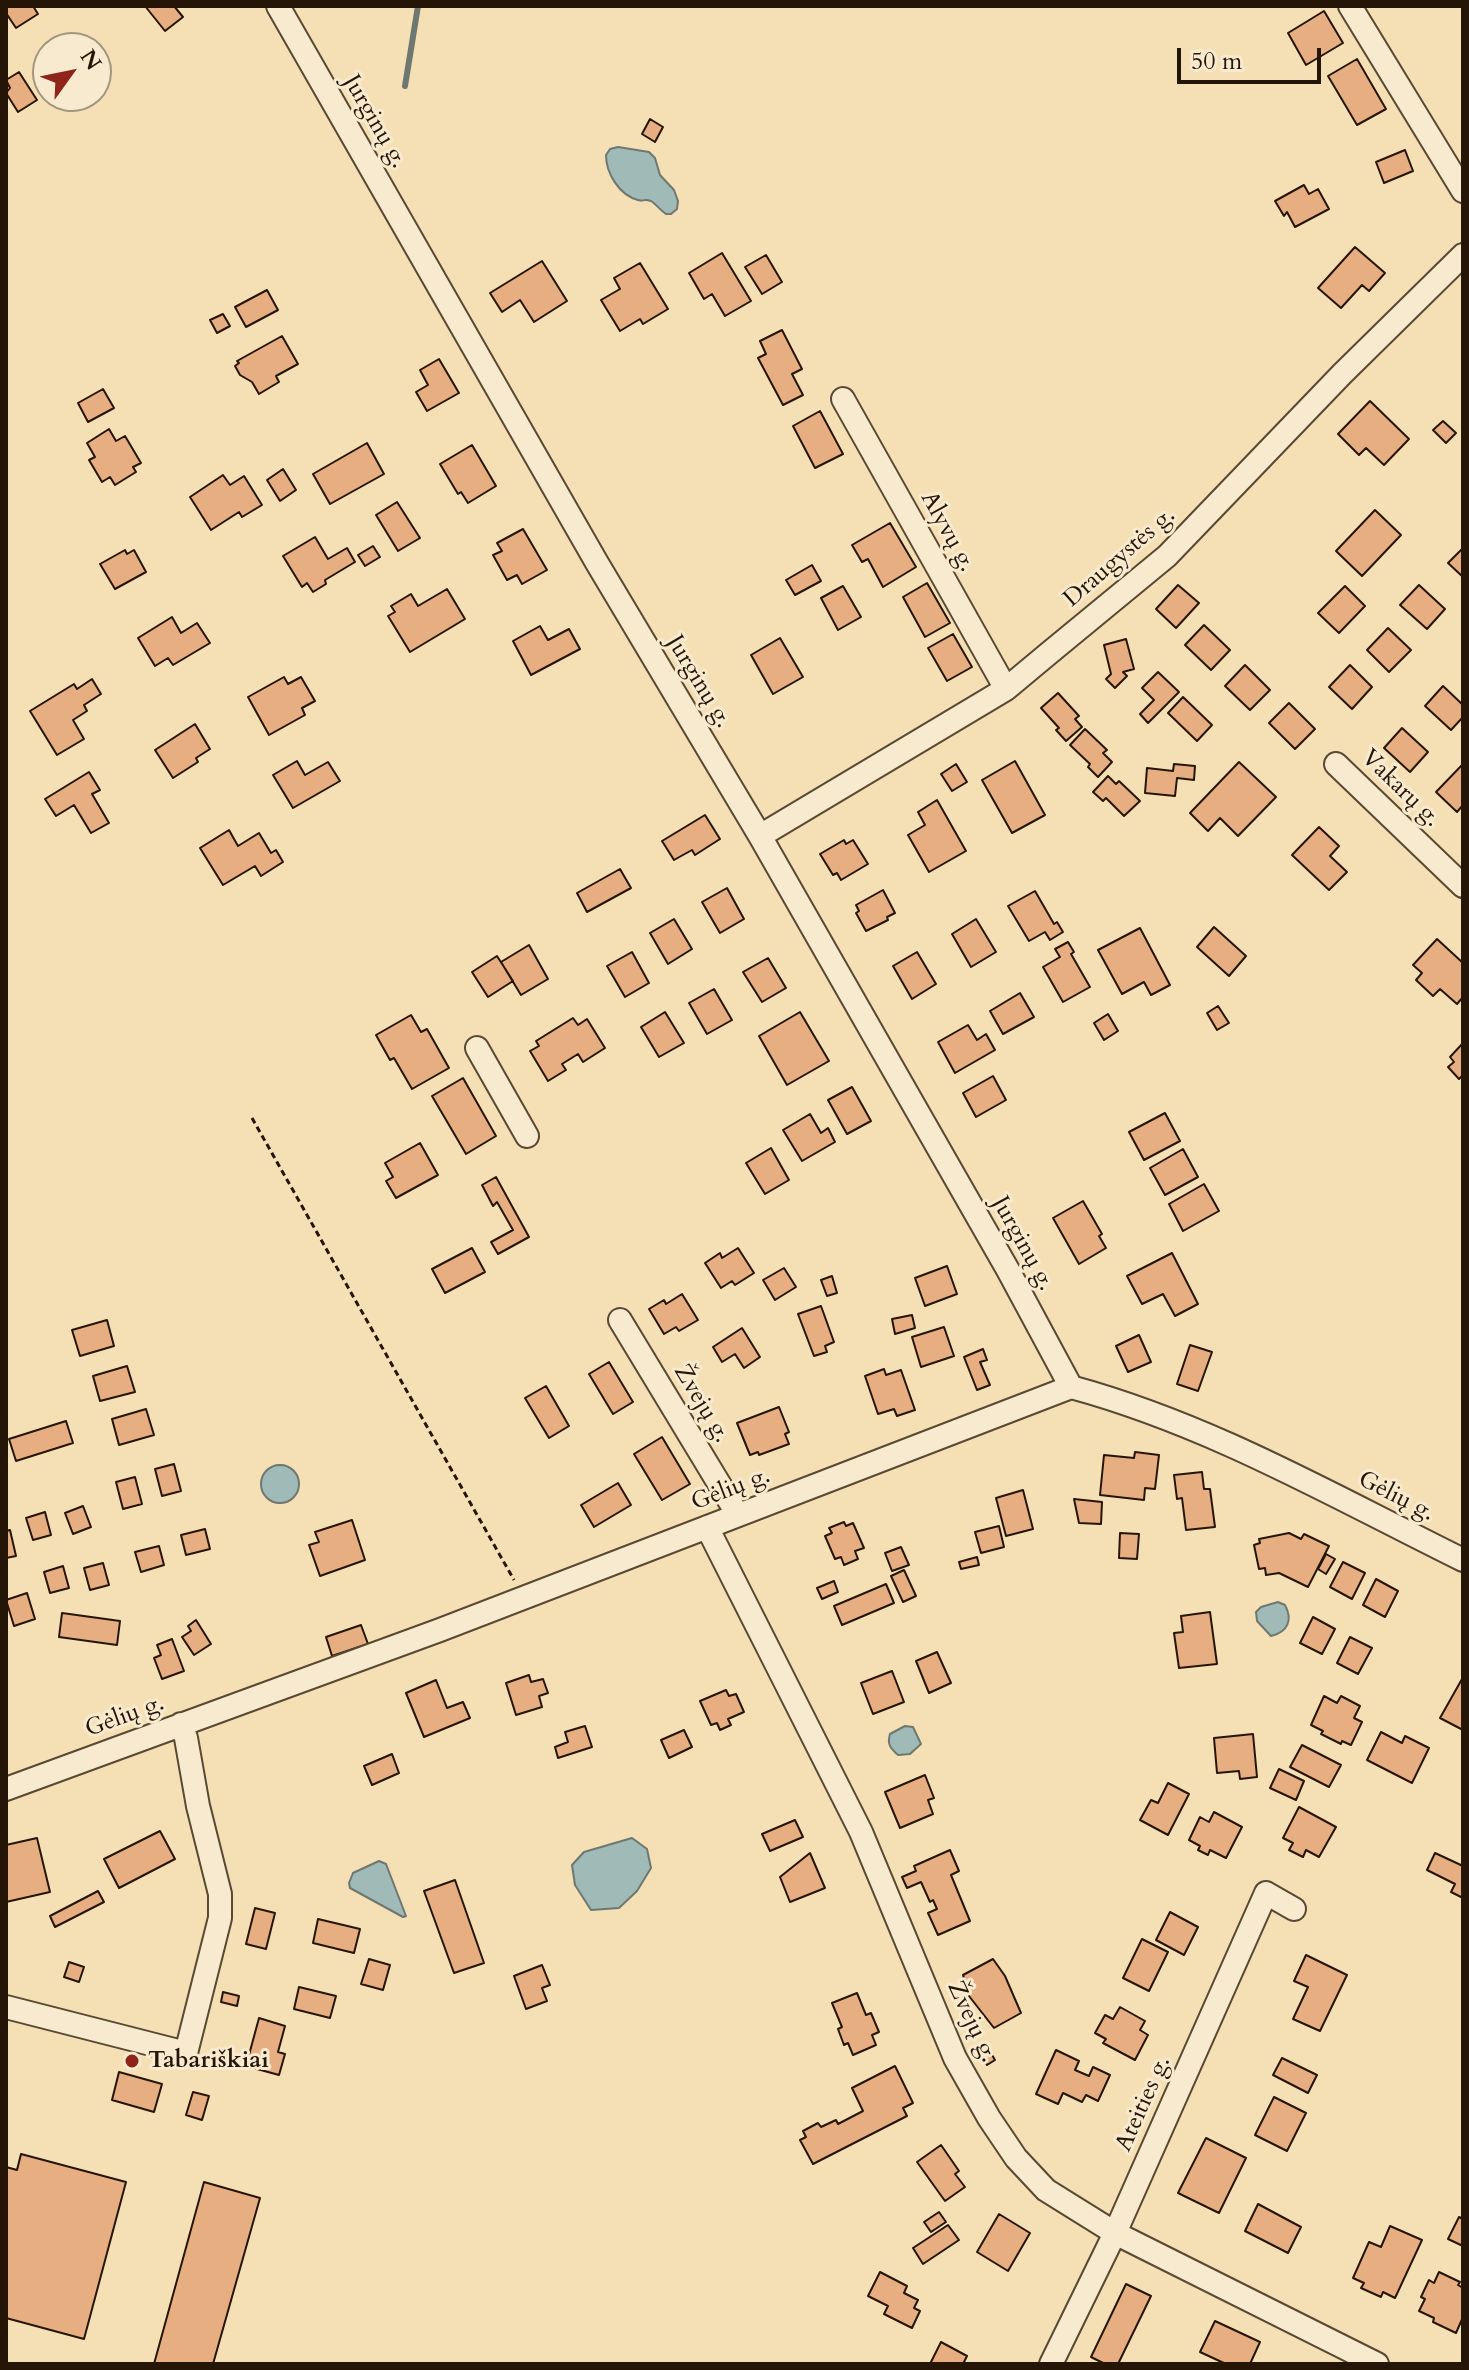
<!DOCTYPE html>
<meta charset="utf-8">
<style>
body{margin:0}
#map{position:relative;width:1469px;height:2370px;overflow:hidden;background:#f5dfb5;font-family:Cardo,serif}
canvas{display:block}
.frame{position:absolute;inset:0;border:8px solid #251506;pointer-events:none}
.north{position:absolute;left:32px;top:32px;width:80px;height:80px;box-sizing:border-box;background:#f8eacf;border:2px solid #a4957f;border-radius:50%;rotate:57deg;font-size:22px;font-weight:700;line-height:32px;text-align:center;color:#251506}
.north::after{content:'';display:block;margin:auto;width:28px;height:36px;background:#8f2418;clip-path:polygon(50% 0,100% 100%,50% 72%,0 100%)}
.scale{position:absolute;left:1177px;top:48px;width:144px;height:36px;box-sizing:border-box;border:4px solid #251506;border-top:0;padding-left:10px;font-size:24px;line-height:28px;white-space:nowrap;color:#251506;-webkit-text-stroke:6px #f8eacf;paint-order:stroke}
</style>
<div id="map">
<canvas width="1469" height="2370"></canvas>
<div class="frame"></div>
<div class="north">N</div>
<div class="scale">50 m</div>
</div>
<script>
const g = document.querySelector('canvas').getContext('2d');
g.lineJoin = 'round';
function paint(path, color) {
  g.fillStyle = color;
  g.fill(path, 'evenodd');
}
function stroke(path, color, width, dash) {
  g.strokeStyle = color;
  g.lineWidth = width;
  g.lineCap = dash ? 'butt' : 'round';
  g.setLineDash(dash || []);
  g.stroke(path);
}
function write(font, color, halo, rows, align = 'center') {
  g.font = font + ' Cardo,serif';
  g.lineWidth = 6;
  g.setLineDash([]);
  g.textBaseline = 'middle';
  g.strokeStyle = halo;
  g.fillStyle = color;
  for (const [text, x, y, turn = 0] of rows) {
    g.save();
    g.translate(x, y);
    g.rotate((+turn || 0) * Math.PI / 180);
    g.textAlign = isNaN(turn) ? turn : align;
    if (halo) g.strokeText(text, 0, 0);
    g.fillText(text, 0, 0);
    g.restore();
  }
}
const water = new Path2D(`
 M618,147L649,152L655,158L660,175L674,190L678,201L677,209L671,214H666C660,210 656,204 651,201C642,198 647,202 638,200C619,195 606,173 606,155L610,149Z
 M261 1484a19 19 0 1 1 38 0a19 19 0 1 1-38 0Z
 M1278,1602L1285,1605C1293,1620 1288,1632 1271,1636L1257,1621L1256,1612L1261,1607Z
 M905,1726L913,1727L921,1744L910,1754L898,1755C890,1748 887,1744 890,1734Z
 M632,1838L647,1849L651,1868L637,1891L619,1908L591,1910L575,1885L572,1865L584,1852Z
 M379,1861L386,1864L406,1916L403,1917L350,1888L349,1883L353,1873Z`);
paint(water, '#9fbab7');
stroke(water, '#6e7870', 2);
stroke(new Path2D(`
 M405,86L418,6`), '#6e7870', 6);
const building = new Path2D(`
 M6,6H33L38,14L16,28L6,13Z
 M145,6H174L183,17L165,31Z
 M1324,11L1343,43L1306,65L1288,33Z
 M1357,59L1386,109L1357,125L1328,76Z
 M19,72L37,100L18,112L6,93L10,88L6,80Z
 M650,119L663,127L655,142L642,134Z
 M1405,150L1413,171L1384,183L1376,162Z
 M1304,185L1309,194L1318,189L1329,209L1295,227L1287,212L1284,216L1275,201Z
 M1355,247L1385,273L1369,291L1362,285L1341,308L1318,288Z
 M722,253L751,301L725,316L712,294L704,299L689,273Z
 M766,255L782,282L762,294L745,267Z
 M542,261L567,301L534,322L520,300L502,312L490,293Z
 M640,263L668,309L643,324L640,319L620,331L601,300L620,289L614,278Z
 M267,290L278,310L246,327L235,307Z
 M223,314L230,326L217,333L210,320Z
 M782,330L802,369L792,374L803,395L783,405L758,358L766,354L760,341Z
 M282,336L298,364L276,376L279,382L259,394L252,382L240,375L235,366L239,363L237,361Z
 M439,359L459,393L427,411L416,392L428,385L420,370Z
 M103,389L114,408L88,422L78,403Z
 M1370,401L1409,439L1384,465L1366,448L1359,455L1338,434Z
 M820,411L843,454L815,468L793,426Z
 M1443,421L1456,433L1446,443L1433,430Z
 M109,429L116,441L125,436L141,463L133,467L136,472L115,485L110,477L102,482L89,460L95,457L87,443Z
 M367,443L384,474L330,504L313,474Z
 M472,445L496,486L468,503L461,492L458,494L440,464Z
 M283,469L296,490L280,501L267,480Z
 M223,475L230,485L244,476L262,505L242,517L239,512L211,530L190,497Z
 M397,502L420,538L398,551L376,515Z
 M1375,510L1401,535L1362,576L1336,551Z
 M890,523L916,567L883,587L868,559L862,562L852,545Z
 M523,529L547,570L522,584L517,575L507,580L493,555L502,551L497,543Z
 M315,537L328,559L347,548L355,562L325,580L326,584L313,592L307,583L302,587L283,556Z
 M373,546L380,557L365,566L358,555Z
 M1463,548V577L1448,563Z
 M125,550L127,554L134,550L146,572L115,589L100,564Z
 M812,565L821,581L795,595L786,580Z
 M927,583L950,623L925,637L903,597Z
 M1178,585L1199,603L1176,628L1156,609Z
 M1419,585L1445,609L1427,629L1400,605Z
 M843,586L861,617L838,630L821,598Z
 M1345,586L1365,606L1339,633L1318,613Z
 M447,589L465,619L410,652L388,616L395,612L391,606L411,594L418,606Z
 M172,617L181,633L197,623L210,643L173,665L168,658L155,666L138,638Z
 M1204,625L1230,650L1211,670L1185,645Z
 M540,626L548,640L569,629L580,649L531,675L513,641Z
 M1388,628L1411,650L1389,672L1367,650Z
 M953,634L972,667L947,681L928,648Z
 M780,638L803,677L773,694L751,655Z
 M1126,639L1134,669L1123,672L1127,676L1115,688L1106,679L1111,674L1104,645Z
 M1245,665L1270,690L1250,710L1225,686Z
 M1350,665L1372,687L1352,709L1329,687Z
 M1158,672L1179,692L1148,723L1140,714L1154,700L1142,688Z
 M284,677L288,684L301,677L315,701L302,708L305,715L269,735L248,697Z
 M92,679L101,694L84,705L87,711L73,720L84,739L57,755L30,711L74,684L77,689Z
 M1443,686L1463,705V717L1451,730L1425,706Z
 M1058,693L1079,716L1075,719L1082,727L1066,741L1056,730L1059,728L1041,708Z
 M1183,697L1212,725L1197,741L1168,713Z
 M1289,703L1315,729L1295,749L1269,723Z
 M195,724L210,749L196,758L198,762L173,778L155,750Z
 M1402,728L1428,752L1410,772L1384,748Z
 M1085,729L1107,750L1103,753L1112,762L1098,777L1088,767L1090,764L1070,745Z
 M297,761L305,775L328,762L340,781L293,808L273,775Z
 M1015,761L1045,815L1012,833L982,780Z
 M1239,762L1276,797L1238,836L1220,818L1208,831L1190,813Z
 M956,764L967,782L952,791L941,774Z
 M1174,764L1195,766L1194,780L1177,778L1175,796L1145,793L1147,768L1173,771Z
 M1462,765L1463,805L1457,812L1436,792Z
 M89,772L100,790L92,794L109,823L91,833L74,805L56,816L45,799Z
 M1108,776L1116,784L1119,781L1140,801L1124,816L1106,798L1103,801L1093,792Z
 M937,800L966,851L929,872L908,835L925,825L918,812Z
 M705,815L720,839L695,855L692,850L674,860L662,841Z
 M1319,827L1339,846L1330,856L1347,872L1329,890L1292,855Z
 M229,830L238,846L259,833L271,853L276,850L283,862L261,876L255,866L223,885L200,848Z
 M844,840L846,844L853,840L868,864L841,880L837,873L833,875L820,854Z
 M620,869L631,888L587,912L577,893Z
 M727,888L744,919L720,933L702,902Z
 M883,890L895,913L887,917L888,920L866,931L856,913L859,911L856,905Z
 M1035,891L1054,924L1057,922L1063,932L1050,940L1045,932L1029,941L1008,906Z
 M674,919L692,949L668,964L650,933Z
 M976,919L996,952L971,967L952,934Z
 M1214,927L1246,956L1229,976L1197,947Z
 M1140,928L1170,985L1151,995L1144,982L1122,994L1098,950Z
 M1437,939L1463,963V997L1457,1004L1440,989L1433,996L1416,980L1422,973L1413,965Z
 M1068,942L1074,952L1071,954L1090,987L1063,1002L1043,967L1060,957L1055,949Z
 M529,945L548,979L521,995L501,962Z
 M632,952L649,983L625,997L607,966Z
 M917,952L936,984L912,999L893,966Z
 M497,956L513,981L488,997L472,972Z
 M768,958L786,988L762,1002L743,972Z
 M714,989L732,1020L707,1034L689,1003Z
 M1020,993L1034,1017L1003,1034L990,1011Z
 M1218,1006L1229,1023L1217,1030L1207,1013Z
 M665,1012L684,1043L659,1057L641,1027Z
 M800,1012L829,1061L787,1085L759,1036Z
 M1108,1014L1118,1031L1104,1040L1094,1023Z
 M411,1015L421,1032L427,1029L449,1068L412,1089L394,1058L390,1060L376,1035Z
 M573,1018L578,1025L587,1019L605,1048L583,1062L578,1054L562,1064L566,1070L548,1081L530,1051L539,1046L536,1041Z
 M968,1025L977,1040L986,1034L995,1050L955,1073L938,1042Z
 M1463,1043V1075L1459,1079L1448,1067L1454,1062L1450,1057Z
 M993,1076L1006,1100L976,1117L963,1093Z
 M463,1078L496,1136L466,1154L432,1096Z
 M852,1087L871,1121L847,1134L828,1100Z
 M1165,1113L1180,1141L1144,1160L1129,1132Z
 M810,1114L821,1133L828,1128L835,1142L802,1161L783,1130Z
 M420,1143L438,1175L396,1198L386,1181L393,1177L385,1163Z
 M771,1148L789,1180L765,1194L746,1163Z
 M1183,1149L1198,1177L1165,1195L1150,1168Z
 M496,1177L529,1237L498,1254L491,1242L513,1230L497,1202L493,1206L482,1185Z
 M1204,1184L1219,1211L1183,1231L1169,1204Z
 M1083,1201L1102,1234L1099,1236L1106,1248L1079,1264L1053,1218Z
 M472,1248L485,1272L445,1293L432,1269Z
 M738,1248L754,1273L735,1285L732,1281L721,1288L705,1263L720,1253L722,1258Z
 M1172,1253L1198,1304L1175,1316L1163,1294L1142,1304L1127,1276Z
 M947,1266L957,1294L925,1306L915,1278Z
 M784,1268L796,1287L775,1300L763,1280Z
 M832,1276L837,1293L827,1296L821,1280Z
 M682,1294L698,1320L679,1331L676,1327L664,1334L649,1309L664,1300L666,1304Z
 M821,1306L834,1342L825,1346L827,1352L814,1356L798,1314Z
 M912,1315L915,1328L895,1334L892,1319Z
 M107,1320L114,1346L80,1356L72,1330Z
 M944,1327L954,1356L921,1367L912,1337Z
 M742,1328L760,1357L744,1368L735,1354L722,1362L713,1347Z
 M1139,1335L1151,1362L1128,1372L1116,1346Z
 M1190,1345L1212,1352L1198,1391L1177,1384Z
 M983,1349L987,1360L980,1362L990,1385L977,1390L964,1357Z
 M609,1362L633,1402L613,1414L589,1374Z
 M127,1366L135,1392L100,1401L93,1376Z
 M884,1369L886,1375L901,1370L915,1410L897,1416L894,1409L878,1414L865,1376Z
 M546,1386L569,1426L549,1438L525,1398Z
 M779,1407L789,1432L785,1434L789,1444L759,1455L758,1452L750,1455L737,1423Z
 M146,1409L154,1435L119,1445L112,1419Z
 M66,1421L73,1443L16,1461L9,1439Z
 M662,1437L690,1484L662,1500L634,1454Z
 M1135,1452L1159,1455L1155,1489L1145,1488L1144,1500L1100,1495L1104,1455L1134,1458Z
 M174,1464L181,1491L162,1496L155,1469Z
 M1202,1472L1204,1489H1210L1215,1527L1186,1530L1182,1498L1177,1499L1174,1475Z
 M135,1477L142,1504L123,1509L116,1482Z
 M618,1483L631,1505L594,1527L581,1505Z
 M1023,1490L1033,1529L1006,1536L996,1498Z
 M1074,1499L1102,1502L1101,1524L1079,1523Z
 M83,1506L91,1527L73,1534L65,1513Z
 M45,1512L51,1535L33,1540L26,1518Z
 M352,1520L365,1560L320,1576L309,1545L319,1542L315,1532Z
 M844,1522L846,1526L853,1523L864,1548L855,1551L858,1559L844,1565L841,1557L835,1559L825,1536L832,1533L829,1528Z
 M999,1526L1004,1547L981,1553L975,1532Z
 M205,1529L210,1549L186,1555L181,1535Z
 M10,1530L16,1556L6,1558V1531Z
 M1120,1533L1139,1534L1137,1559L1119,1558Z
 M1289,1533L1301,1539L1304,1534L1329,1546L1308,1587L1279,1573L1266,1575L1265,1568L1259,1569L1254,1545L1260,1543L1259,1539Z
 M159,1546L164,1565L141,1572L135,1552Z
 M901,1547L909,1565L892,1571L885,1553Z
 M1326,1554L1335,1559L1326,1574L1318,1569Z
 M977,1557L979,1565L961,1569L959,1562Z
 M1343,1562L1365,1573L1352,1599L1330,1587Z
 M103,1563L109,1585L90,1590L84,1568Z
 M63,1566L69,1588L50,1593L44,1572Z
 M904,1570L916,1596L903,1602L891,1576Z
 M1376,1579L1398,1591L1385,1617L1363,1605Z
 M834,1581L838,1592L822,1599L817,1588Z
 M886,1584L894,1603L842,1625L834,1606Z
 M27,1593L35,1619L14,1626L6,1600Z
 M1210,1612L1217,1664L1179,1668L1174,1633L1183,1632L1181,1616Z
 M62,1613L120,1621L117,1645L59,1637Z
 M1313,1617L1335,1629L1322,1654L1300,1643Z
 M196,1620L211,1644L194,1655L182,1637L191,1631L188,1626Z
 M361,1625L368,1644L332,1656L326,1637Z
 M1350,1637L1372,1648L1358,1674L1337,1663Z
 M172,1639L184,1671L162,1679L154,1658L161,1655L157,1645Z
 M937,1652L951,1683L929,1693L916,1661Z
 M892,1671L904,1702L873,1714L861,1683Z
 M529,1675L531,1682L543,1679L548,1693L539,1696L542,1707L516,1715L506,1683Z
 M1462,1679L1463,1680V1730L1440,1718Z
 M436,1680L447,1708L463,1702L470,1718L424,1737L406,1693Z
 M726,1690L729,1696L736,1694L744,1712L728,1719L731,1725L720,1730L717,1723L711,1725L700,1701Z
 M1324,1696L1337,1703L1341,1696L1360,1706L1354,1718L1362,1722L1351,1745L1342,1741L1341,1744L1321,1734L1323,1731L1311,1725Z
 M585,1726L592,1747L558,1758L555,1747L568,1742L565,1732Z
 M684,1730L692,1747L669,1758L661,1740Z
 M1381,1732L1402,1743L1405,1736L1429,1748L1412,1783L1367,1760Z
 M1253,1734L1257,1777L1240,1779L1239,1771L1217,1773L1214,1738Z
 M1302,1745L1341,1765L1329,1787L1290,1767Z
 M392,1754L399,1773L372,1785L364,1766Z
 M1279,1769L1304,1781L1296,1800L1270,1788Z
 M925,1775L934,1798L928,1800L933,1814L900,1828L885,1792Z
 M1168,1783L1189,1794L1168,1835L1140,1820L1151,1800L1158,1803Z
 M1299,1807L1336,1827L1319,1857L1306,1850L1303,1857L1289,1850L1293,1843L1283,1838Z
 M1214,1812L1242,1827L1226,1858L1210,1850L1208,1855L1198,1850L1200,1846L1189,1840L1200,1817L1209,1822Z
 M795,1820L803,1837L770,1851L762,1834Z
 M160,1831L175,1859L119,1888L104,1859Z
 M37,1838L50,1892L6,1902V1845Z
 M950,1850L959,1871L951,1875L970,1921L938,1935L928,1913L937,1909L933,1900L930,1902L921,1882L907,1888L902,1877L916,1871L914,1866Z
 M810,1853L825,1888L790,1902L780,1877Z
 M1435,1853L1463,1866V1898L1451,1892L1455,1884L1427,1870Z
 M455,1880L484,1963L454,1973L424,1891Z
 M98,1891L104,1902L55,1927L50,1916Z
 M255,1908L275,1913L266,1949L246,1944Z
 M1170,1912L1198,1927L1184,1955L1156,1940Z
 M318,1919L360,1929L354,1953L313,1943Z
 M1142,1939L1168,1952L1149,1991L1123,1978Z
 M1306,1955L1347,1975L1320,2031L1293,2019L1308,1987L1294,1981Z
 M369,1959L390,1965L383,1990L361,1984Z
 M993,1959L1005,1976L1021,2013L994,2028L969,1996L963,1975Z
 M69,1962L84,1967L79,1982L64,1977Z
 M542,1965L550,1985L542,1988L547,2001L526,2009L514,1976Z
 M299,1987L336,1996L330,2018L294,2009Z
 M223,1992L239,1996L237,2006L221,2002Z
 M857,1993L866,2015L871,2013L879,2032L872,2035L876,2045L853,2055L848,2043L844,2045L838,2029L842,2027L832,2003Z
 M1120,2007L1145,2021L1140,2030L1148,2035L1135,2060L1103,2043L1106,2039L1095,2033L1105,2015L1113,2019Z
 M259,2018L285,2026L278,2052L285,2054L279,2075L246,2066Z
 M986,2045L995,2060L987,2065L979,2050Z
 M1056,2050L1079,2061L1075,2070L1089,2076L1093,2067L1110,2075L1098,2101L1086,2095L1082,2102L1063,2093L1058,2104L1036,2094Z
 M1282,2058L1317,2075L1308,2093L1273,2075Z
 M895,2066L913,2103L903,2108L907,2116L813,2164L800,2140L806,2137L803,2131L818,2123L821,2127L836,2120L838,2124L863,2111L852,2088Z
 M119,2072L162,2084L154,2112L112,2100Z
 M193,2092L209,2096L202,2120L186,2115Z
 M1274,2097L1306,2113L1287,2151L1255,2135Z
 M1206,2138L1246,2158L1219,2213L1178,2193Z
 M941,2145L959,2171L955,2174L965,2187L945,2201L917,2162Z
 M21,2154L126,2182L84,2339L6,2318V2167L17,2170Z
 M204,2182L260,2198L213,2364H154Z
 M1258,2204L1301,2227L1288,2253L1245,2231Z
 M939,2212L946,2222L931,2232L924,2222Z
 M999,2214L1030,2233L1008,2271L977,2252Z
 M1459,2217L1463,2219V2246L1448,2239Z
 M948,2225L959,2240L923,2264L913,2248Z
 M1390,2226L1422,2240L1395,2298L1383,2292L1381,2297L1361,2288L1364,2283L1353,2278L1369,2242L1381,2247Z
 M880,2272L907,2286L904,2293L918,2300L914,2308L920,2311L912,2328L884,2314L888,2306L868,2296Z
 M1439,2272L1460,2282L1458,2285L1463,2288V2317L1456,2333L1433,2322L1434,2318L1419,2311L1425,2299L1421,2297L1429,2280L1434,2283Z
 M1126,2284L1151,2296L1118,2364H1105L1091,2357Z
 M1215,2321L1260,2342L1250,2364H1226L1200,2352Z
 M941,2342L967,2356L963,2364H930Z`);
paint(building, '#e6ae81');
stroke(building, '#251506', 2);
const minor = new Path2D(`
 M278,6L597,563L760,836L1008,1270L1071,1387
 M1350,6L1463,191
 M843,399L1006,689
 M1336,764L1463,886
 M760,836L1006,689L1048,654L1167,556L1342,374L1463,255
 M477,1048L527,1136
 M620,1320L738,1515
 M707,1527L861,1832L955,2058L989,2118L1016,2158L1046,2190L1115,2233L1377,2364
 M6,1789L440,1630L1071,1387C1211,1425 1333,1496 1463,1560
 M6,2007L186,2053L220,1918V1894L198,1806L186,1738L181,1724
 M1051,2364L1115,2233L1266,1893L1294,1909`);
stroke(minor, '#594832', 26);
stroke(new Path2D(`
 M252,1118L514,1580`), '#251506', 3, [6, 4]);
stroke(minor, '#f8eacf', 22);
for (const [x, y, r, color] of [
 [132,2061,8,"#8f2418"]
]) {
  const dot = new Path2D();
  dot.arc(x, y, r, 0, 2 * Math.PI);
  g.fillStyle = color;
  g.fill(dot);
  stroke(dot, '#f8eacf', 3);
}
write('24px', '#251506', '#f8eacf', [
 ["Jurginų g.",374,122,60],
 ["Alyvų g.",947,532,61],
 ["Draugystės g.",1120,558,-41],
 ["Jurginų g.",698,682,59],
 ["Vakarų g.",1400,789,44],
 ["Jurginų g.",1022,1244,61],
 ["Žvejų g.",701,1404,59],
 ["Gėlių g.",731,1490,-21],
 ["Gėlių g.",1396,1497,27],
 ["Gėlių g.",125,1717,-20],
 ["Žvejų g.",971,2022,65],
 ["Ateities g.",1144,2104,-66]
]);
write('bold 24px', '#251506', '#f8eacf', [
 ["Tabariškiai",148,2061]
], 'left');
</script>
